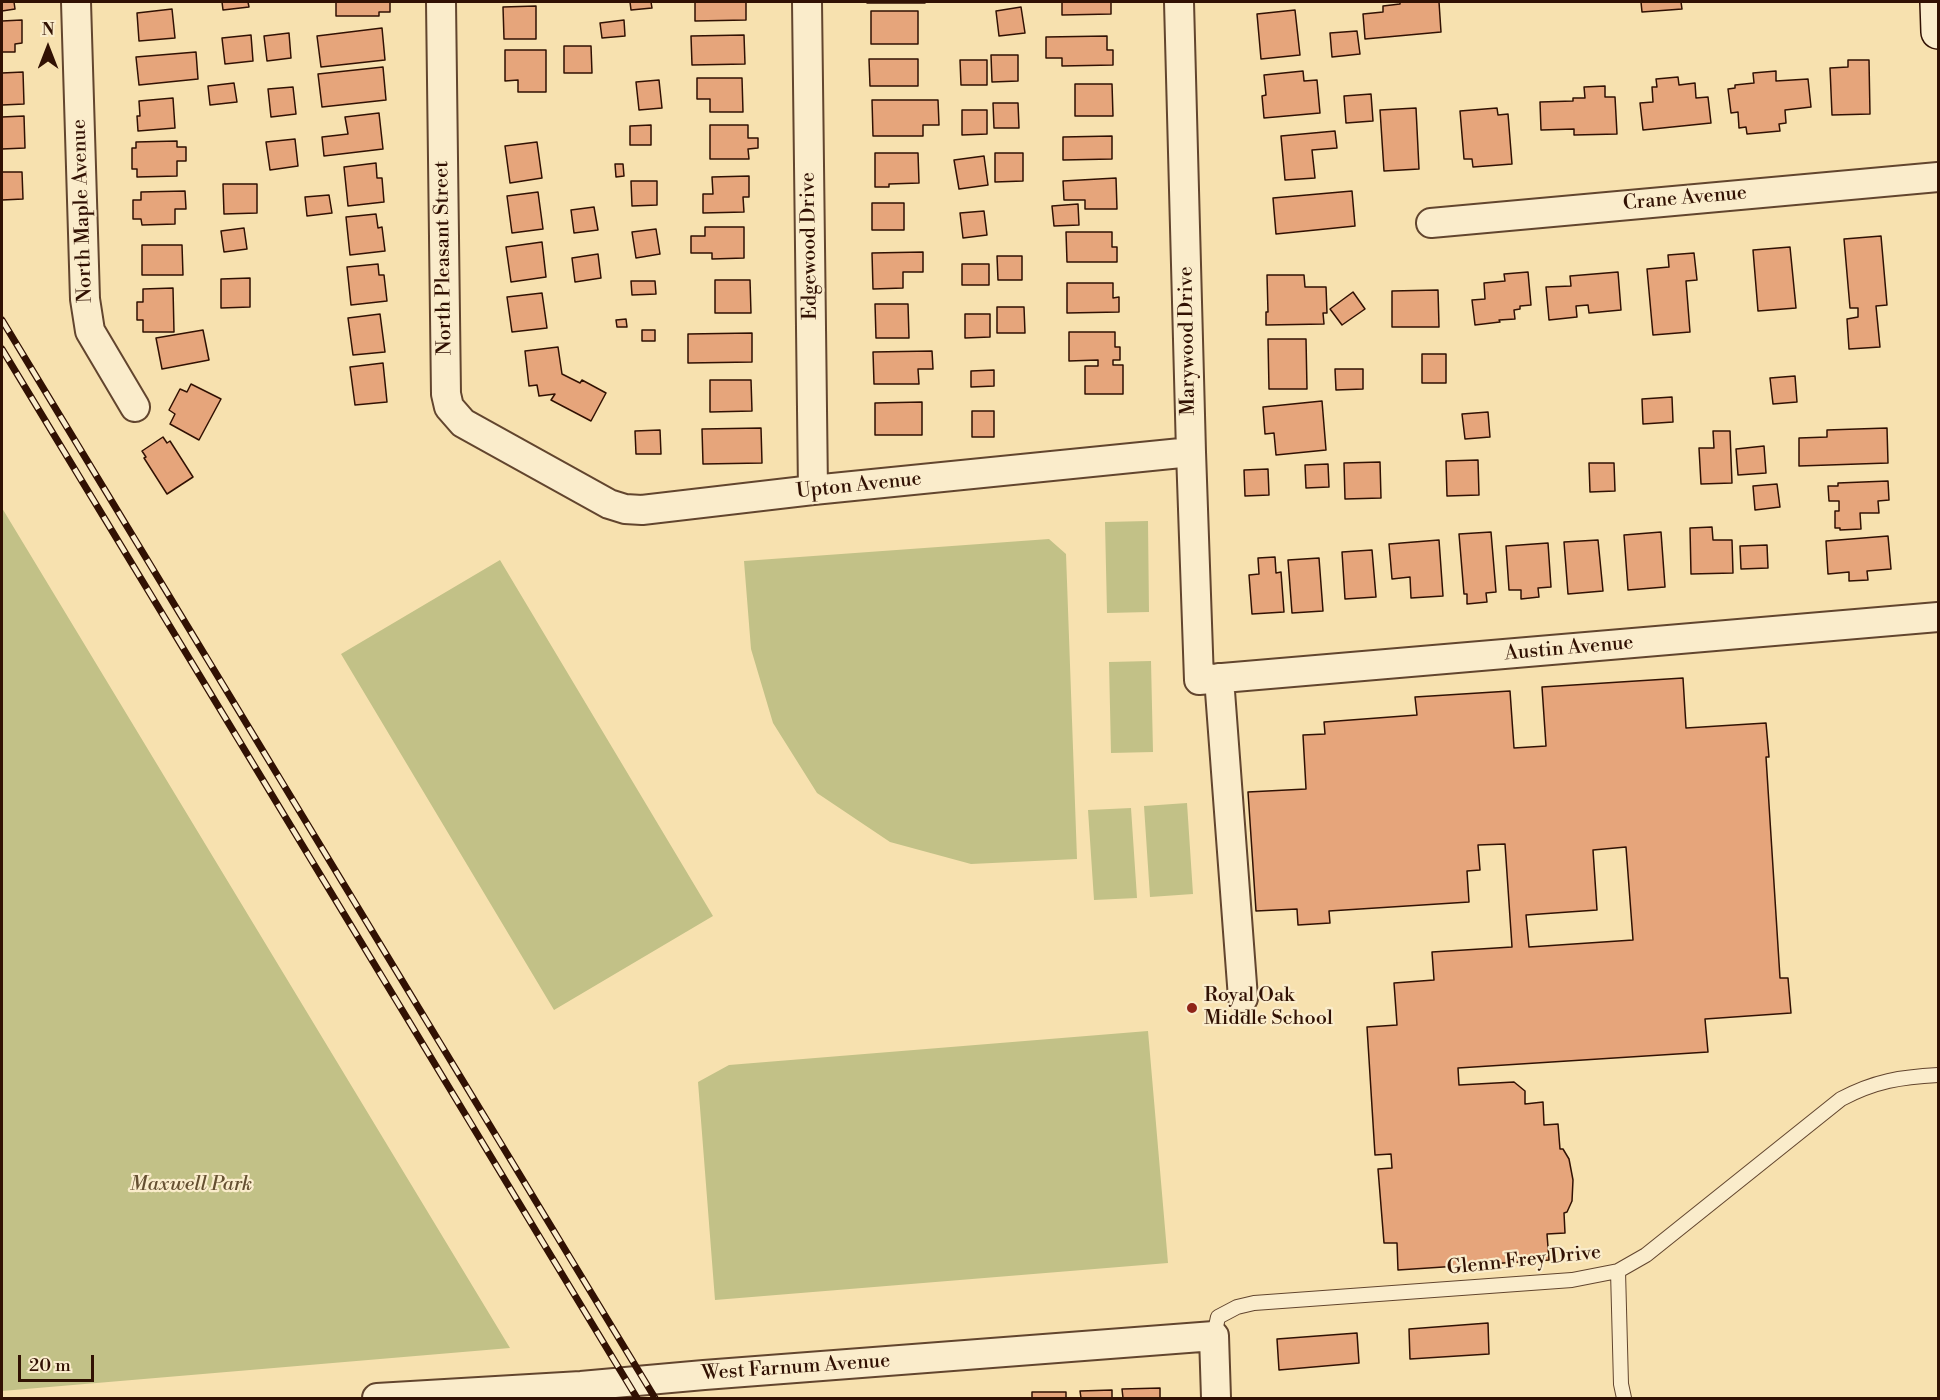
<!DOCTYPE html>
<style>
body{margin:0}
#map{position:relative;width:1940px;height:1400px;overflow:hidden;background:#f7e1af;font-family:"Libre Bodoni",serif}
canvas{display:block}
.frame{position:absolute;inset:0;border:3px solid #311103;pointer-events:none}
.north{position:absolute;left:18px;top:18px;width:60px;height:60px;-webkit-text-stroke:4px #faeccb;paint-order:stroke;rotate:0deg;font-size:16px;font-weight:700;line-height:24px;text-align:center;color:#311103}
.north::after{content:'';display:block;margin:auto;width:21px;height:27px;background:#311103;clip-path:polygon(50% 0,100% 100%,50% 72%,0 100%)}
.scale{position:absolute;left:18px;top:1355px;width:76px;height:27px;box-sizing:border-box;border:3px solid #311103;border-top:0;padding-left:8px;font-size:18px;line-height:21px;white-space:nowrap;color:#311103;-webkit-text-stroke:4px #faeccb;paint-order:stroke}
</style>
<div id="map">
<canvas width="1940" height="1400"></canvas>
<div class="frame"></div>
<div class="north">N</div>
<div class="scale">20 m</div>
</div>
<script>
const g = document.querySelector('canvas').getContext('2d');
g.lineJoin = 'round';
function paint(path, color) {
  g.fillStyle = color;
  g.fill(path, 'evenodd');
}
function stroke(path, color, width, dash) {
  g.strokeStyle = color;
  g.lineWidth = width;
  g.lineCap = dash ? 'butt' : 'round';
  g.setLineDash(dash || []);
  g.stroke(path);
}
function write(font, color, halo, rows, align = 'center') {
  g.font = font + ' "Libre Bodoni",serif';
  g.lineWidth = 4.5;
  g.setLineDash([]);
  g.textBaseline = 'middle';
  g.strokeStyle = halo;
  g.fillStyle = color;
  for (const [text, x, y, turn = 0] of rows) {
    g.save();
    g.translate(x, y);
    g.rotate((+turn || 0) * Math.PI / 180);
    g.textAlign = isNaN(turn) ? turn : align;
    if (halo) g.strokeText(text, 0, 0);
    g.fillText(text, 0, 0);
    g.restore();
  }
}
paint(new Path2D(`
 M2,508L510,1348L2,1391Z
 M1148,521L1149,612L1107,613L1105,522Z
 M1049,539L1066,554L1077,859L971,864L890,842L817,793L773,723L751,649L744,561Z
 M500,560L713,916L554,1010L341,654Z
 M1151,661L1153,752L1111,753L1109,662Z
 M1187,803L1193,894L1150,897L1144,806Z
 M1131,808L1137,898L1094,900L1088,810Z
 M1148,1031L1168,1263L715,1300L698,1082L729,1065Z`), '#c2c187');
const building = new Path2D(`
 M2,2H14L15,9L2,11Z
 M222,2H248L249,7L223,10Z
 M336,2H390V12H379V16H336Z
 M630,2H651L652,8L631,10Z
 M695,2H746V20L695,21Z
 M867,2H925V3H867Z
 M1062,2H1111V14L1062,15Z
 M1400,2H1439L1441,32L1365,39L1363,14L1383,12V6L1400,4Z
 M1641,2H1681L1682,9L1642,12Z
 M536,6V39H504L503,7Z
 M1021,7L1025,33L999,36L996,11Z
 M172,9L175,38L139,41L137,13Z
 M1295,10L1300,55L1261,59L1257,14Z
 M871,11H918V44H871Z
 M22,20V43L15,44V52H2V21Z
 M624,20L625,36L602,38L600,23Z
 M382,28L385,60L321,67L317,36Z
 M1357,31L1360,54L1332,57L1330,33Z
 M289,33L291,58L267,61L264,36Z
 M251,35L253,61L225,64L222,38Z
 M744,35L745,64L692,65L691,36Z
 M1107,36V50H1113V65L1062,66V58H1046V37Z
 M564,46H591L592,73H564Z
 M505,50H546V92H518V80L505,81Z
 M196,52L198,79L139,85L136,57Z
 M991,55H1018V81L992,82Z
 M869,59H918V86H870Z
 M960,60H987V85H961Z
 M1848,60H1869L1870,114L1832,115L1830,68L1848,67Z
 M383,67L386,100L322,107L318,74Z
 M1303,71L1304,81L1317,80L1320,113L1264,118L1262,96L1266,95L1264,75Z
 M1776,71V81L1808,79L1811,107L1785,110L1786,123L1779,124L1780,131L1747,134L1746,127L1739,128L1738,112L1731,113L1728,89L1735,88V85L1754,83L1753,73Z
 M23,72L24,104L2,105V73Z
 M1678,77L1679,85L1695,83L1696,98L1708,97L1711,123L1643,130L1640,103L1653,102L1652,87H1657L1656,79Z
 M697,78H742L743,112H710V99H697Z
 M659,80L662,108L639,110L636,82Z
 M234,83L237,102L210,105L208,86Z
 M1075,84H1112L1113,116H1075Z
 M1605,86V97H1615L1617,134L1574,135V129L1541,130L1540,102L1573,101V98H1585L1584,87Z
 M293,87L296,114L271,117L268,89Z
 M1371,94L1373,121L1346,123L1344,96Z
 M173,98L175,128L138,131L137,116H140L139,101Z
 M872,100H938L939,125H923V136H873Z
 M993,103H1018L1019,128H994Z
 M1416,108L1419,169L1384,171L1380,110Z
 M1497,108L1498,115L1508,114L1512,164L1473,167L1472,159H1464L1460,111Z
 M962,110H987V134L962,135Z
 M379,113L383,149L324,156L322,137L348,134L345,117Z
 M24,116L25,148L2,149V117Z
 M651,125V145H630V126Z
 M710,125H748V138H758V148L748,149L749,159H710Z
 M1335,131L1337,148L1312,150L1315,178L1285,180L1281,136Z
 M1112,136V159L1063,160V137Z
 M295,139L298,166L270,170L266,142Z
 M177,141V147H186V161H177V176L137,177V169H132V148H136V142Z
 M537,142L542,178L510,183L505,146Z
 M875,153H918L919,183L889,184V187H875Z
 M995,153H1023V181L995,182Z
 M984,156L988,185L959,189L954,160Z
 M376,163L377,178H382L384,202L348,206L344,167Z
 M615,164H623L624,176L616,177Z
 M2,172H22L23,199L2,200Z
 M749,176V197H743L744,212L703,213V194H713L712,177Z
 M1116,178L1117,209H1085V200H1064L1063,181Z
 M631,181H657V205L632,206Z
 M223,184H257V213L224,214Z
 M185,191L186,209H175V224L142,225L141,219H133V200H141V192Z
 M1352,191L1355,226L1276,234L1273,198Z
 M538,192L543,229L512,233L507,196Z
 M329,195L332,213L307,216L305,197Z
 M872,203H904V230H872Z
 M1078,204L1079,225L1054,226L1052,206Z
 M594,207L598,230L574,233L571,210Z
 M984,211L987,235L963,238L960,213Z
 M376,214L378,228L382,227L385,251L350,255L346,217Z
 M705,227H744V258L712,259V253H691V236H705Z
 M244,228L247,249L224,252L221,231Z
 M656,229L660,254L636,258L632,232Z
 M1066,232H1112V247H1117V262H1067Z
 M1881,236L1887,305L1876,306L1880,347L1849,349L1847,319L1858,317V308H1850L1844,239Z
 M542,242L546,277L511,282L506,247Z
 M142,245H182L183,275H142Z
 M1790,247L1796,308L1758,311L1753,250Z
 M923,252V272H903V288L873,289L872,253Z
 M1694,253L1697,280L1686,281L1690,332L1653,335L1647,269L1669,267L1668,255Z
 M598,254L601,278L575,282L572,258Z
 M997,256H1022V280H998Z
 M378,264L379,275H384L387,301L351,305L347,267Z
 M962,264H989V285H962Z
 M1528,272L1531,305L1520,306V309L1514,310L1515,319L1499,320L1500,322L1475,325L1472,300L1485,299L1484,283L1505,281L1504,274Z
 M1618,272L1621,310L1589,313L1588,305L1576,306L1577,317L1549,320L1546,287L1571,286L1570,276Z
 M1267,275H1304L1305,287H1326L1327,313H1323L1324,324L1266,325V312H1268Z
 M250,278V307L221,308V279Z
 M715,280H750L751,313H715Z
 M631,281H655L656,294L632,295Z
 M1067,283H1113V298L1119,297V312L1067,313Z
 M173,288L174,332H143V320H137V302H143V289Z
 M1438,290L1439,327H1392V291Z
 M1353,292L1365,309L1342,325L1330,309Z
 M542,293L547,328L512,332L507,297Z
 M875,304H908L909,338H876Z
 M997,307H1024L1025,333H997Z
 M380,314L385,352L353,355L348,318Z
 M965,314H990V337L965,338Z
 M626,319L627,327H617L616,320Z
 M203,330L209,360L162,369L156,338Z
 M642,330H655V341H642Z
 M1069,332H1115V347H1120V360H1113V365H1123V394H1085V366H1098V360L1069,361Z
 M752,333V362L688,363V334Z
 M1268,339H1306L1307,389H1269Z
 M558,347L562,374L580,383L582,380L606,393L591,421L551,400L555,394L539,396L537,385L529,386L525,351Z
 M932,351L933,369H918L919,384H874L873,352Z
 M1422,354H1446V383H1422Z
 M383,363L387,402L355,405L350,367Z
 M1335,369H1363V389L1336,390Z
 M994,370V386L971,387V371Z
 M1795,376L1797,402L1773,404L1770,378Z
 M710,380H751L752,411L710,412Z
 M191,384L221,399L199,440L170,424L175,414L169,410L180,389L187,392Z
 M1672,397L1673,422L1643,424L1642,399Z
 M1322,401L1326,450L1276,455L1274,433L1265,434L1263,407Z
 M922,402V435H875V403Z
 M972,411H994V437H972Z
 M1488,412L1490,437L1465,439L1462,414Z
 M761,428L762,463L703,464L702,429Z
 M1887,428L1888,463L1799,466V438L1827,437V430Z
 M660,430L661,454H636L635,431Z
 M1713,431H1730L1732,483L1701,484L1699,448H1714Z
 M163,437L167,443L170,441L193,477L167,494L144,458L146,457L142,451Z
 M1764,446L1766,473L1738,475L1736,449Z
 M1478,460L1479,495L1447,496L1446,461Z
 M1380,462L1381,498L1345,499L1344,463Z
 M1589,463H1614L1615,491L1590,492Z
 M1328,464L1329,487L1306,488L1305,465Z
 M1268,469L1269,495L1245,496L1244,470Z
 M1888,481L1889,500L1878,501L1879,513H1860L1861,529L1840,530V528H1835V511H1839V501H1829L1828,486H1838V483Z
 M1777,484L1780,507L1755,510L1753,486Z
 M1712,527L1713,540H1732L1733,573L1691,574L1690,528Z
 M1491,532L1496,592L1486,593L1487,602L1467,604V594H1464L1459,534Z
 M1661,532L1665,587L1628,590L1624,535Z
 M1888,536L1891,569L1867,571L1868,580L1849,581V572L1828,574L1826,541Z
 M1439,540L1443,596L1411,598L1410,577L1392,579L1389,544Z
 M1598,540L1603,591L1568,594L1564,542Z
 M1548,543L1551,587L1538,588L1539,597L1521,599V590H1509L1506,546Z
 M1767,545L1768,568L1741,569L1740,546Z
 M1372,550L1376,597L1345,599L1342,552Z
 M1275,557L1276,573L1281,572L1284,612L1252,614L1249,575L1259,574L1258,558Z
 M1319,558L1323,611L1292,613L1288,560Z
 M1683,678L1686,728L1766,723L1769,757H1766L1780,978H1788L1791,1013L1705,1019L1708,1052L1458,1068L1459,1085L1514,1082L1525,1091V1104L1543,1102L1544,1125L1558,1124L1560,1149H1563L1569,1159L1573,1180L1572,1201L1567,1212L1564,1213L1565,1233L1547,1234L1549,1260L1398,1270L1397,1243H1384L1378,1169L1392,1168L1391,1154L1375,1155L1367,1027L1397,1025L1394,983L1434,980L1432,952L1512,947L1505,844L1478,845L1480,870L1467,871L1469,902L1329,911L1330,923L1298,925L1297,909L1256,911L1248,792L1306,789L1303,735L1325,734L1324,722L1417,715L1415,697L1510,691L1514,748L1546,746L1542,687ZM1626,847L1633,940L1529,947L1526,915L1597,910L1593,850Z
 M1488,1323L1489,1354L1410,1359L1409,1329Z
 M1357,1333L1359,1363L1279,1370L1277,1339Z
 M1160,1388V1398H1123L1122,1389Z
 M1112,1390V1398H1081L1080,1391Z
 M1032,1392H1066V1398H1032Z`);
paint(building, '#e6a57b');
stroke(building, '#311103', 1.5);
const lane = new Path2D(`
 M1618,1271L1621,1384L1624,1398
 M1214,1336L1218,1317L1237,1307L1254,1303L1572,1280L1618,1271L1646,1255L1841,1099C1875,1081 1901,1077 1938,1075`);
const street = new Path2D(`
 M76,2L85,299L90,331L135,407
 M441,2L446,394L449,407L463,423L609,504L625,509L642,510L813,490L1191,452
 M807,2L813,490
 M1179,2L1191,452L1199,680L1938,617
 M1431,223L1938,177
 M1219,678L1243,998
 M377,1398L581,1386L704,1375L1214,1336L1216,1398`);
const secondary = new Path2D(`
 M1937,2L1938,32`);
stroke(lane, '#62452e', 16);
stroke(street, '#62452e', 32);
stroke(secondary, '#311103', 36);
stroke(lane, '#faeccb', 14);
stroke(street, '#faeccb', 28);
stroke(secondary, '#faeccb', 33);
const rail = new Path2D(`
 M2,320L655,1398
 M2,349L637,1398`);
stroke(rail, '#311103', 7);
stroke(rail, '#faeccb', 4.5, [14]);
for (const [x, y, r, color] of [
 [1192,1008,6,"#8f2418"]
]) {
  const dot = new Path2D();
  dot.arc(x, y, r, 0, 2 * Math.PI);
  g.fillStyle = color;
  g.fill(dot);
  stroke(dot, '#faeccb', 2);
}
write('20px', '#311103', '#faeccb', [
 ["Crane Avenue",1685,199,-5],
 ["North Maple Avenue",83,211,-92],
 ["Edgewood Drive",810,246,-91],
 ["North Pleasant Street",444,258,-91],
 ["Marywood Drive",1188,341,-91],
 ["Upton Avenue",859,486,-6],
 ["Austin Avenue",1569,649,-5],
 ["Glenn Frey Drive",1524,1261,-6],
 ["West Farnum Avenue",796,1368,-4]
]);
write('20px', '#311103', '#faeccb', [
 ["Royal Oak",1204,996],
 ["Middle School",1204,1019]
], 'left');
write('italic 20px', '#644f31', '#faeccb', [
 ["Maxwell Park",191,1185]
]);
</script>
